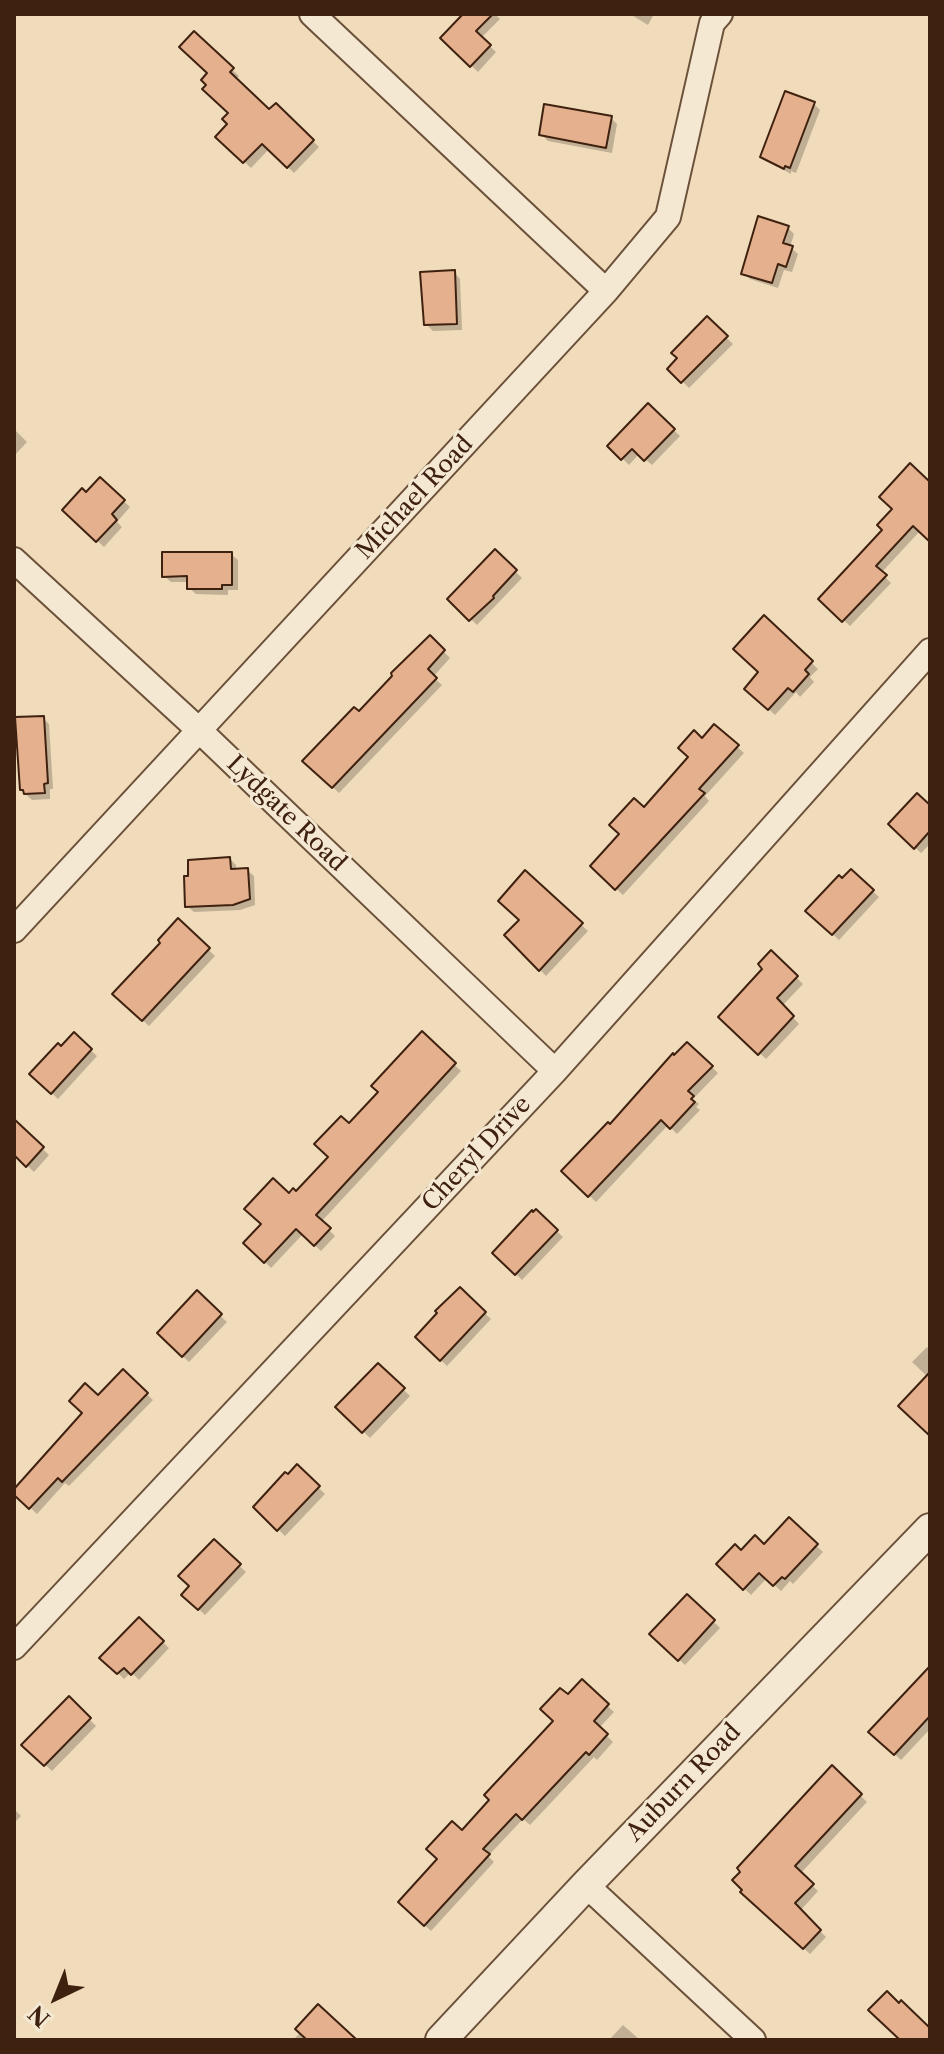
<!DOCTYPE html>
<style>
body{margin:0}
#map{position:relative;width:944px;height:2054px;overflow:hidden;background:#f0dbba;font-family:"Libre Caslon Text",serif}
canvas{display:block}
.frame{position:absolute;inset:0;border:16px solid #3f2110;pointer-events:none}
.north{position:absolute;left:16px;top:1958px;width:80px;height:80px;-webkit-text-stroke:6px #f5e8d2;paint-order:stroke;rotate:223deg;font-size:22px;font-weight:700;line-height:32px;text-align:center;color:#3f2110}
.north::after{content:'';display:block;margin:auto;width:28px;height:36px;background:#3f2110;clip-path:polygon(50% 0,100% 100%,50% 72%,0 100%)}
</style>
<div id="map">
<canvas width="944" height="2054"></canvas>
<div class="frame"></div>
<div class="north">N</div>
</div>
<script>
const g = document.querySelector('canvas').getContext('2d');
g.lineJoin = 'round';
function paint(path, color) {
  g.fillStyle = color;
  g.fill(path, 'evenodd');
}
function stroke(path, color, width, dash) {
  g.strokeStyle = color;
  g.lineWidth = width;
  g.lineCap = dash ? 'butt' : 'round';
  g.setLineDash(dash || []);
  g.stroke(path);
}
function write(font, color, halo, rows, align = 'center') {
  g.font = font + ' "Libre Caslon Text",serif';
  g.lineWidth = 6;
  g.setLineDash([]);
  g.textBaseline = 'middle';
  g.strokeStyle = halo;
  g.fillStyle = color;
  for (const [text, x, y, turn = 0] of rows) {
    g.save();
    g.translate(x, y);
    g.rotate((+turn || 0) * Math.PI / 180);
    g.textAlign = isNaN(turn) ? turn : align;
    if (halo) g.strokeText(text, 0, 0);
    g.fillText(text, 0, 0);
    g.restore();
  }
}
paint(new Path2D(`
 M462,14H495L500,19L481,38L496,52L478,72L443,38Z
 M630,14H654L648,25Z
 M194,33L239,76L235,80L269,112L276,106L319,147L294,173L269,149L251,168L218,137L230,124L231,114L208,85L210,73Z
 M814,104L820,110L796,173L791,171V174L769,162L762,156Z
 M611,118L617,124L612,153L548,141L541,134Z
 M788,228L794,234L790,247L798,254L792,272L784,270L778,288L750,279L744,273Z
 M454,272L460,279L462,330L433,331L426,324Z
 M707,319L733,344L689,388L670,369Z
 M648,406L680,436L652,465L639,454L629,465L610,446Z
 M14,429L27,442L14,456Z
 M100,479L130,507L117,522L122,527L104,547L65,510L86,494Z
 M930,484V540L920,531L881,573L891,583L850,626L821,599Z
 M495,552L522,578L477,625L450,599Z
 M231,554L238,560V590H228V595L196,594L189,588V582H171L164,576Z
 M764,618L818,669L810,677L814,682L800,697L796,692L775,715L746,688L761,672Z
 M430,638L450,658L433,677L442,685L339,793L305,761L359,714Z
 M43,718L49,724L53,789H50V799L32,800L21,790Z
 M715,727L744,753L705,796L709,801L623,895L592,866L691,757Z
 M930,808V844L921,853L890,824Z
 M230,859L236,865V870H247L254,876L255,905L240,910L194,912L187,906Z
 M851,871L879,897L839,940L808,911Z
 M526,873L588,931L546,976L507,935L521,920Z
 M179,921L215,956L149,1026L115,994L163,943Z
 M771,953L803,984L782,1006L799,1024L766,1059L721,1017L765,969Z
 M422,1034L461,1071L321,1222L335,1236L321,1251L303,1234L271,1268L246,1243L289,1196L296,1194L330,1157L349,1126L381,1093Z
 M74,1035L97,1056L58,1099L32,1074Z
 M688,1044L718,1073L693,1099L699,1104L696,1107L700,1110L677,1134L668,1125L596,1202L564,1171L610,1127Z
 M14,1122L49,1155L34,1172L14,1153Z
 M536,1212L563,1237L522,1280L495,1253Z
 M460,1290L491,1319L447,1366L417,1337Z
 M197,1293L227,1322L189,1362L159,1333Z
 M927,1347L930,1350V1434L928,1377L912,1362Z
 M378,1365L410,1396L370,1438L338,1407Z
 M123,1372L153,1400L69,1486L65,1483L37,1514L14,1492Z
 M297,1467L325,1494L285,1536L256,1507Z
 M789,1520L823,1552L793,1584L790,1581L781,1591L767,1578L751,1595L719,1564L741,1553L764,1547Z
 M214,1542L246,1572L205,1615L184,1595L192,1586Z
 M687,1596L720,1628L685,1665L652,1634Z
 M139,1619L169,1648L139,1680L131,1672L124,1679L102,1658Z
 M582,1682L614,1712L599,1728L613,1742L597,1760L594,1757L530,1825L523,1819L488,1856L494,1862L431,1931L400,1902L556,1721L568,1697Z
 M930,1689V1729L901,1760L871,1732Z
 M69,1699L96,1726L52,1771L24,1745Z
 M832,1768L867,1802L800,1874L818,1891L800,1911L826,1937L810,1954L743,1892V1872Z
 M14,1809L21,1816L14,1823Z
 M623,2025L640,2040H609Z
 M301,2032L353,2040H293Z`), '#0003');
const building = new Path2D(`
 M463,14H493L476,31L491,45L470,67L440,38Z
 M194,31L234,68L230,72L269,109L276,103L314,140L287,168L262,144L243,163L215,137L227,124L222,119L228,113L202,89L206,85L201,80L207,73L179,47Z
 M785,91L815,102L790,168L785,166L784,169L760,157Z
 M544,104L612,116L606,148L539,135Z
 M758,216L789,226L783,243L793,246L786,267L778,264L772,283L741,274Z
 M455,270L457,324L424,325L420,272Z
 M707,316L728,336L681,383L667,369L677,358L671,353Z
 M648,403L675,429L644,461L632,449L621,460L607,446Z
 M910,463L930,482V542L913,526L876,566L887,575L842,622L818,599L882,530L877,525L892,509L879,497Z
 M100,477L125,500L112,514L117,520L96,542L62,510L82,488L86,492Z
 M495,549L517,570L493,596L494,598L469,621L447,599Z
 M162,552H232V585H222V589H187V576L162,577Z
 M764,615L813,661L805,670L809,674L793,692L788,688L768,710L744,689L758,672L733,649Z
 M430,635L445,650L428,669L437,678L332,788L302,761L354,707L359,711L392,676L391,673Z
 M44,716L48,783L44,784L45,793L24,794L23,790H20L15,717Z
 M714,724L739,745L699,789L705,793L615,890L590,866L619,834L609,825L634,798L644,807L688,757L678,748L694,730L702,738Z
 M917,793L930,805V831L914,849L888,824Z
 M230,857L231,869L248,868L250,899L233,905L185,907L184,876H188V860Z
 M851,869L874,890L832,935L805,911L839,875L842,878Z
 M525,870L583,923L539,971L504,935L519,920L498,901Z
 M178,918L210,948L142,1021L112,994L160,943L158,940Z
 M771,950L798,976L777,998L794,1016L758,1055L718,1017L762,969L758,964Z
 M422,1031L456,1063L316,1215L331,1228L314,1246L296,1229L264,1263L243,1243L261,1224L244,1209L273,1178L289,1193L293,1188L296,1191L328,1157L314,1144L341,1116L349,1123L378,1092L371,1086Z
 M74,1032L92,1049L51,1094L29,1074L58,1043L61,1046Z
 M687,1042L713,1066L688,1091L694,1096L691,1099L695,1102L670,1129L661,1120L588,1197L561,1171L608,1122L610,1124L673,1053L674,1055Z
 M14,1119L44,1147L26,1167L14,1155Z
 M536,1209L558,1230L515,1275L492,1253L532,1210L533,1212Z
 M460,1287L486,1312L440,1361L415,1337L437,1313L435,1311Z
 M197,1290L222,1314L182,1357L157,1333Z
 M378,1363L405,1388L362,1433L335,1407Z
 M123,1369L148,1393L62,1482L58,1478L29,1509L14,1495V1489L82,1413L69,1401L85,1383L98,1395Z
 M930,1372V1436L898,1406Z
 M297,1464L320,1486L277,1531L253,1507L285,1472L288,1474Z
 M789,1517L818,1544L785,1579L782,1577L773,1586L759,1573L743,1590L716,1564L735,1544L741,1550L755,1535L764,1544Z
 M214,1539L241,1564L198,1610L181,1595L189,1586L178,1576Z
 M687,1594L715,1620L678,1661L649,1634Z
 M139,1617L164,1641L131,1675L124,1668L117,1674L99,1658Z
 M930,1666V1716L894,1755L868,1732Z
 M582,1679L609,1704L594,1721L608,1734L589,1755L586,1752L522,1820L516,1814L483,1849L490,1854L424,1926L398,1902L437,1859L426,1849L452,1821L462,1830L489,1800L484,1795L553,1721L540,1709L560,1688L568,1694Z
 M69,1696L91,1718L44,1766L21,1745Z
 M832,1765L862,1794L795,1866L814,1884L795,1903L821,1930L803,1949L740,1892L742,1890L732,1880L740,1872L737,1868Z
 M887,1991L899,2003L901,2000L930,2028V2040H900L868,2010Z
 M318,2004L357,2040H307L295,2029Z`);
paint(building, '#e5b08d');
stroke(building, '#3f2110', 2);
const minor = new Path2D(`
 M312,14L606,291
 M14,560L200,731L555,1071
 M14,930L606,291L668,217L712,23L720,14
 M14,1647L555,1071L930,651
 M586,1885L753,2040`);
const tertiary = new Path2D(`
 M441,2040L586,1885L930,1529`);
stroke(minor, '#6b503a', 28);
stroke(tertiary, '#6b503a', 34);
stroke(minor, '#f5e8d2', 24);
stroke(tertiary, '#f5e8d2', 30);
write('24px', '#3f2110', '#f5e8d2', [
 ["Michael Road",415,498,-47],
 ["Lydgate Road",286,814,44],
 ["Cheryl Drive",477,1154,-47],
 ["Auburn Road",684,1783,-46]
]);
</script>
